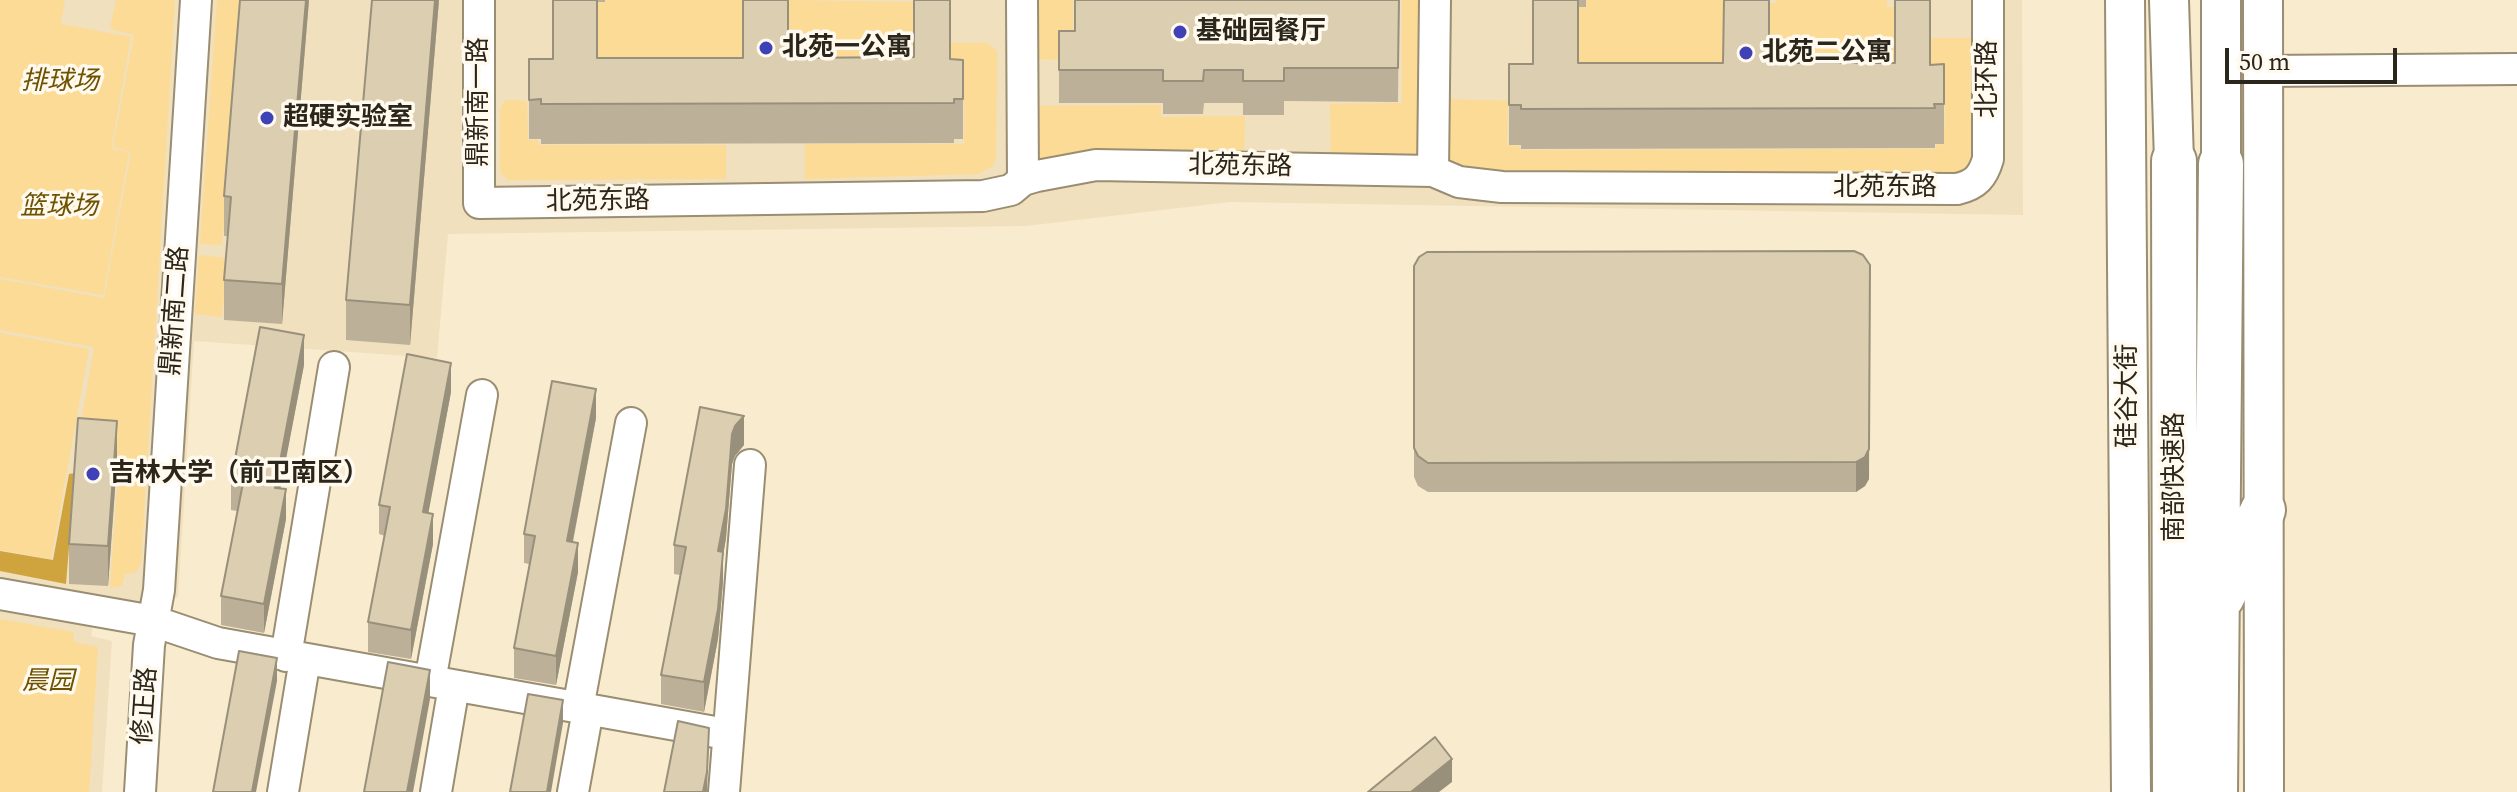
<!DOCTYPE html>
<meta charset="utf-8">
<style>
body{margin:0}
#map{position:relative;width:2517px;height:792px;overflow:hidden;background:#f9ebce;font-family:"Source Serif 4",serif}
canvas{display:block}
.scale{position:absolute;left:2225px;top:48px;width:172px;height:36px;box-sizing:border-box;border:4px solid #2b261b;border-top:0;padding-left:10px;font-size:24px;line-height:28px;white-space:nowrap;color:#2b261b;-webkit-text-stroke:6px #fff9ee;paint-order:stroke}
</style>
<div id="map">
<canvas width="2517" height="792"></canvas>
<div class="scale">50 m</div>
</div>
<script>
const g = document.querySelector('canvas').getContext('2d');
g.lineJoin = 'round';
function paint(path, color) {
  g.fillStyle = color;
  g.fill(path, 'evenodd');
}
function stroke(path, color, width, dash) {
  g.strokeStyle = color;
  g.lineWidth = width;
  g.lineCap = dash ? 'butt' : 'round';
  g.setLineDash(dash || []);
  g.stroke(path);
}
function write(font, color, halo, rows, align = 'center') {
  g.font = font + ' "Source Serif 4","Noto Sans SC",serif';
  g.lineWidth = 7;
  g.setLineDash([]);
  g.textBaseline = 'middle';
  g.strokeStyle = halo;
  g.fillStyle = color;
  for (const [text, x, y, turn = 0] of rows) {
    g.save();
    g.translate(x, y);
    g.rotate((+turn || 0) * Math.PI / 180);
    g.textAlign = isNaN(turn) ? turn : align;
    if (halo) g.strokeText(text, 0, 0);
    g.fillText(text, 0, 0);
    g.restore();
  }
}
paint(new Path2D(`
 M0,0H2022L2023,215L1230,202L1026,226L448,234L437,358L194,341L178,598L145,591L143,601L137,605L98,598L91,636L112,641L102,792H0Z`), '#f1e0bd');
paint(new Path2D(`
 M0,0H65L61,24L131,37L111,149L129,152L103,295L0,277Z
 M116,0H175L141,564L136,572L125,574L122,586L110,588L119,460L76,454L94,347L0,330V279L104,298L131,152L113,147L134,35L110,29Z
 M217,0H242L222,245L200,244Z
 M605,0H743V82L597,80L598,2Z
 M788,0L915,2L914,81L779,84Z
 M1035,0H1073V60L1037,59Z
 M1402,0H1420L1417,154L1415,157L1331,159L1330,104L1402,103Z
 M1585,0H1724V87L1561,86L1578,7H1585Z
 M1776,0H1887V7H1895V85L1768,89L1769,3H1776Z
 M1931,38H1978L1977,153L1968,169L1961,174L1503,175L1446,167V99L1508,101L1507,145L1520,146L1521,150L1936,149V145L1944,144L1945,103H1923L1931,87Z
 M951,43H987L997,51L996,157L993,166L979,174L805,179V144H964V98H942L951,82Z
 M506,100L527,101L528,140H538L539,145H726V179L508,180L500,172V108Z
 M1161,105V117L1245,116L1244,156L1036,164L1034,106Z
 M199,255L227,258L222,317L195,314Z
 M0,333L89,349L51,559L0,550Z
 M0,619L73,632L74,642L98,647L89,792H0Z`), '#fbdb95');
paint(new Path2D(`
 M75,473L66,584L0,571V551L53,560L69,474Z`), '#cfa43f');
const minor = new Path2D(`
 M479,0V203L983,196L1011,190L1023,180L1037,176L1096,165L1433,171L1459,182L1502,187L1957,189C1976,185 1983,176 1988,159V0
 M1022,0L1023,180
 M2263,71L2517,69
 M1433,171L1435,0
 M0,594L153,621L218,643L726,734
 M286,656L334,367
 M430,681L482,395
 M578,708L631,423
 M140,792L149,645L159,590L196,0
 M283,792L305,659
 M436,792L454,686
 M573,792L588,710
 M724,792L750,465`);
const major = new Path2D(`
 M2125,0L2131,792
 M2169,0L2174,161
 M2263,0L2264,792
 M2221,164V0`);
const highway = new Path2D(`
 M2174,161L2175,792
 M2222,597L2263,510
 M2215,792L2221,164`);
stroke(minor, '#998d72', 34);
stroke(major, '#998d72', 42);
stroke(highway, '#998d72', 48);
stroke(minor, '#fff', 30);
stroke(major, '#fff', 38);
stroke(highway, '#fff', 44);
paint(new Path2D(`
 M309,0L282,324L224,320V280L228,236H224V196Z
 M439,0L410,345L346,340V300Z
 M553,0H605V2H598L597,58H788L963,60V139H954V143L541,144V139H529V59H553Z
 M1399,0L1398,102L1284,101V115H1243V103H1204L1203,114H1163V103H1059V31H1075Z
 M1533,0H1586V7H1578V63H1769L1944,64V144H1935V148L1521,149V145H1509V64H1533Z
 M1854,251L1869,479L1865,486L1856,492H1428L1418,486L1414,477V266Z
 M304,365L280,488L286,519L264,633L221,625V596L237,511L231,510V480Z
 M451,392L428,513L433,544L411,659L368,652V622L385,536L379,534V505Z
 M700,407L744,445L735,456L732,464L726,538L723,556V582L718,639L704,712L661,704V675L680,575L674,574V545Z
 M596,418L573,542L578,572L556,685L514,678V648L529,564L524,563V534Z
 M117,461L108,586L69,584V544Z`), '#bcb198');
paint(new Path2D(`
 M306,0H309L282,324V284Z
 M435,0H439L410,345V305Z
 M1870,265L1869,479L1865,486L1856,492V462Z
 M304,335V365L275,517V488Z
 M451,363V392L423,542V512Z
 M596,389V418L567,571V541Z
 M744,416V445L735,456L732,464L726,538L723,556V582L718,639L704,712V682L732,434L735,426Z
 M117,421V461L108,586V546Z
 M286,489V519L264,633V604Z
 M433,514V544L411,659V630Z
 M578,543V572L556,685V656Z
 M277,658V681L256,792H252Z
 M430,670V699L413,792H407Z
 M563,700V723L551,792H547Z
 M709,728L707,792H703Z
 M1452,759V782L1439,792H1411Z`), '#99907c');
const building = new Path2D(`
 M240,0H306L282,284L224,280L231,197L224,196Z
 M372,0H435L410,305L346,300Z
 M553,0H597V58H743V0H788V58L914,57V0H950V59L963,60V99H954V103L541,104V99L529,100V59H553Z
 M1075,0H1399L1398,68H1284V81H1243V70H1204L1203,81H1163V70H1059V31H1075Z
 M1533,0H1578V63H1723L1724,0H1769V63H1895V0H1930V65L1944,64V104H1934L1935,108L1521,109V105H1509V64H1533Z
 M1854,251L1863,255L1870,265L1869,449L1865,457L1856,462L1428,463L1418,456L1414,448V266L1419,257L1427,252Z
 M260,327L304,335L275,488L286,489L264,604L221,596L243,483L231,480Z
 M407,354L451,363L423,512L433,514L411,630L368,622L390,507L379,505Z
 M552,381L596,389L567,541L578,543L556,656L514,648L535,536L524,534Z
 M700,407L744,416L735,426L732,434L726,509L718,551L723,552L718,609L704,682L661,675L686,547L674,545Z
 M78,418L117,421L108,546L69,544Z
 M239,651L277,658L252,792H213Z
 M388,662L430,670L407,792H364Z
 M528,694L563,700L547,792H510Z
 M678,721L709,728L707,772L703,792H664Z
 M1435,737L1452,759L1411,792H1368Z`);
paint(building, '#dbceb1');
stroke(building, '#99907c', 2);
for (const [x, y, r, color] of [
 [1180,32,8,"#3f42b7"],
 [766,48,8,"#3f42b7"],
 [1746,53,8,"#3f42b7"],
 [267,118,8,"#3f42b7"],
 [93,474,8,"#3f42b7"]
]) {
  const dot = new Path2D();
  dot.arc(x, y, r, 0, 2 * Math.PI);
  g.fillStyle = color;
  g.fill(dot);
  stroke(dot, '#fff9ee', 3);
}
write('bold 26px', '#2b261b', '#fff9ee', [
 ["基础园餐厅",1196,32],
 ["北苑一公寓",782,48],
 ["北苑二公寓",1762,53],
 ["超硬实验室",283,118],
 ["吉林大学（前卫南区）",109,474]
], 'left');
write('26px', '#2b261b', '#fff9ee', [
 ["北环路",1988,79,-90],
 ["鼎新南一路",479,102,-90],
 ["北苑东路",1240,167,1],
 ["北苑东路",1885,188],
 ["北苑东路",598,202,-1],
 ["鼎新南二路",176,311,-86],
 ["硅谷大街",2128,396,-90],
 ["南部快速路",2175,477,-90],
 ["修正路",146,706,-86]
]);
write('italic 26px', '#6e5200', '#fff9ee', [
 ["排球场",60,82],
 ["篮球场",59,207],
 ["晨园",48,682]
]);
</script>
